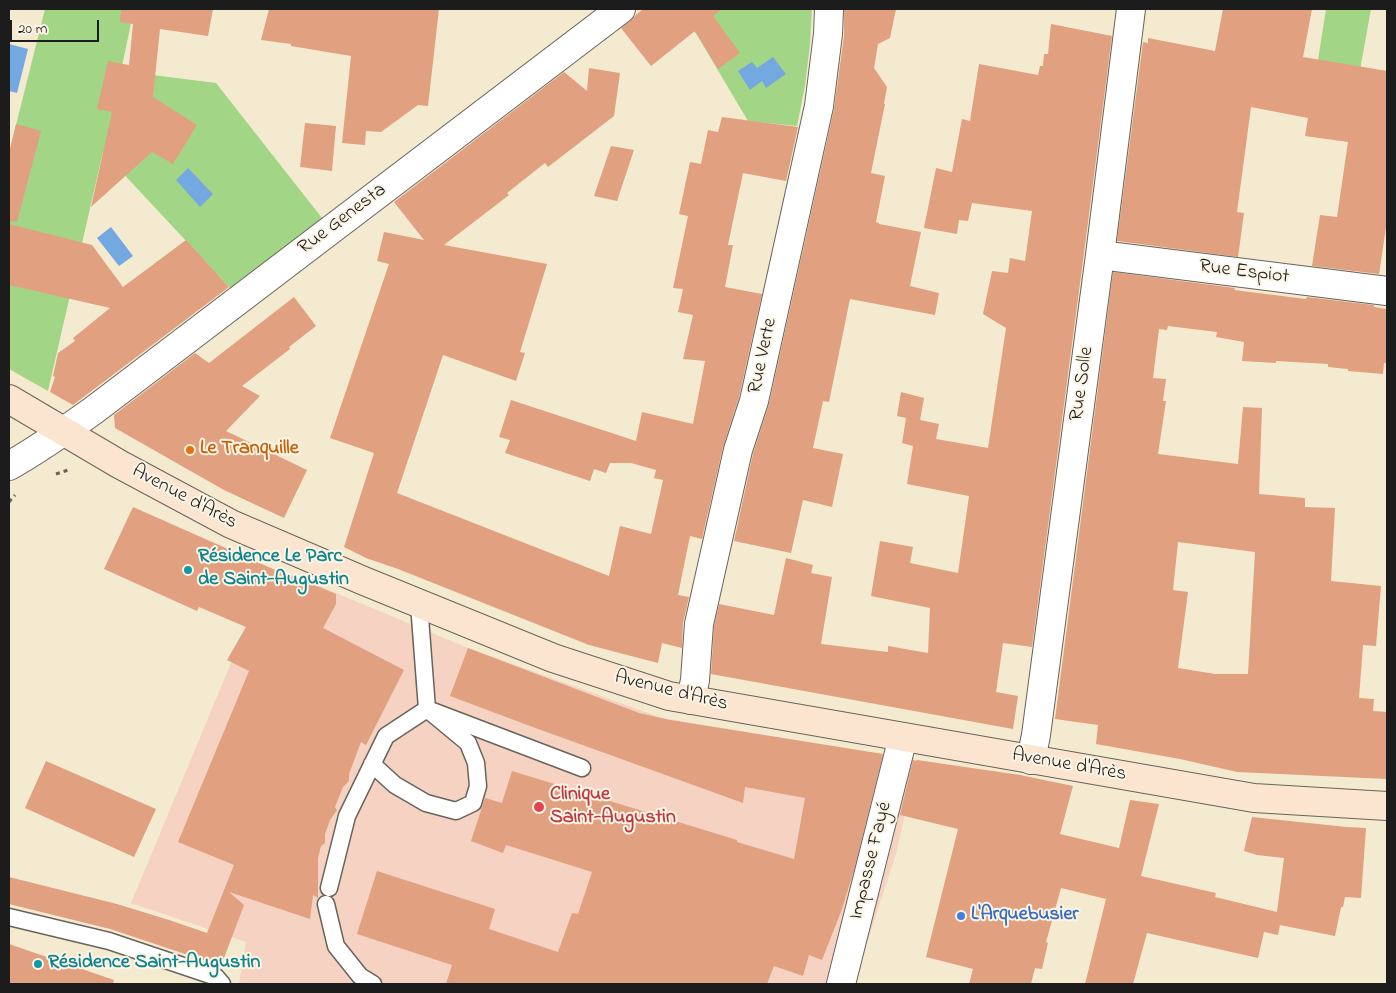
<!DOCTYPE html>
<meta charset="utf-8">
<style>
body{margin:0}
#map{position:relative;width:1396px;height:993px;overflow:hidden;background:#f4ead0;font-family:"Indie Flower",sans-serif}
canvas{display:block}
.frame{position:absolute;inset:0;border:10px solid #1c1c1c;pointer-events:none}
.scale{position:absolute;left:10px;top:20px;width:89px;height:22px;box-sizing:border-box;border:2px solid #1c1c1c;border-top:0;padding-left:6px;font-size:15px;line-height:18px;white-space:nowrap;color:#1c1c1c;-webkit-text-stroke:4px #fcf5e5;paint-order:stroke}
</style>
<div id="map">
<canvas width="1396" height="993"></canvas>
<div class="frame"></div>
<div class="scale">20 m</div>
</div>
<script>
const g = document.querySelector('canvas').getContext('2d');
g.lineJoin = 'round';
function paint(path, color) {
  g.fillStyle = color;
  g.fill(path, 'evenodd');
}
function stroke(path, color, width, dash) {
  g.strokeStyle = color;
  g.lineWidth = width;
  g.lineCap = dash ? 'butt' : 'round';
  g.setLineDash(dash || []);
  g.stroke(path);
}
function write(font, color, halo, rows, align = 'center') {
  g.font = font + ' "Indie Flower",sans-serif';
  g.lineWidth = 4;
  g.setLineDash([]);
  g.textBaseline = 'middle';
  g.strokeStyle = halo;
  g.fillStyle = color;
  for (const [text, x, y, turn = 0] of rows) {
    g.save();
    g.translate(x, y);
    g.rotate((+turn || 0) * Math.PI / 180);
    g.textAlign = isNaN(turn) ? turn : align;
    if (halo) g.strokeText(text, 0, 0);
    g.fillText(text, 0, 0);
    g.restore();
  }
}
paint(new Path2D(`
 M295,576L468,648L662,718L917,760L896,854L854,983L858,984H239L246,942L131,903L246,627L267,631Z`), '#f5d2c2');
paint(new Path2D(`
 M45,9H134L121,71L216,83L322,218L231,289L103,152L48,391L9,369V153Z
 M676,9H812L810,44L805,86L797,126L748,121L697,35Z
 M1326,9H1371L1360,70L1318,60Z`), '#a2d686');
paint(new Path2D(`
 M9,44L28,49L17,93L9,91Z
 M773,57L786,74L766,88L762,81L750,90L738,71L752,62L757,68Z
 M188,168L213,194L200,207L176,180Z
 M111,227L133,256L119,266L97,238Z`), '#74a8e1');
paint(new Path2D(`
 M121,9H213L208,36L160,29L153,97L197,125L173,164L152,152L91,207L112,112L97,109L108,61L129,65L133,24L120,22Z
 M269,9H439L428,106L418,105L381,132L366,131L365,145L342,143L351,56L291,46V44L261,40Z
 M643,9H722L713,16L740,53L718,69L695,31L651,66L621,28L630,21L636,15Z
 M844,9H896L890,38L878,44L874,68L887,87L884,104H885L871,173L885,176L876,222L879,223V224L921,232L910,286L939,293L935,315L850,299L829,402L823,401L813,448L843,454L832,507L803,500L791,553L734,541L753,454L769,404L834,109L844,36Z
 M1223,9H1312L1303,57L1387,71V221L1379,274L1312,266L1320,215L1337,217L1348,142L1305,136L1308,118L1251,107L1237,212L1244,213L1238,257L1117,241L1143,42L1148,43V38L1215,51Z
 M1051,24L1112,36L1084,253L1032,647L1003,643L996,692L1018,696L1013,729L711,674L714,626L719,604L774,615L786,558L813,565L811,573L832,577L821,644L888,652V646L928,653L930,608L871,596L880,541L913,547L910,563L958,573L969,496L907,484L913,446L902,443L906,418L897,416L901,392L924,398L920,420L939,424L936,439L988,448L1006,328L983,314L992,271L1008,273L1010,258L1025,261L1032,211L972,203L968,221L959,220L957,234L924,228L936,168L952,172L962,119L970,121L979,64L1038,75L1040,66H1043L1044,54H1048Z
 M589,68L620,73L614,116L548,167L545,163L507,193L509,195L444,245L547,264L520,352L525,353L516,381L443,355L397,493L609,576L620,526L651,534L663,480L654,478L656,470L631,463H610L606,473L594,469L590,481L505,453L510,440L499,437L511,400L636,441L642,412L693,424L705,361L683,359L693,315L678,312L683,289L673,288L688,216L679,214L690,162L701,164L708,130L718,132L722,117L798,127L786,181L743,173L728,245H733L725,287L762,294L739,397L723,447L702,539L690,536L678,595L689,597L683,623L682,648L662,643L658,663L589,645L398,569L366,558L344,547L374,453L330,438L389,264L377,261L384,232L424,240L394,202L564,72L587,91Z
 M305,123L336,126L332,171L300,167Z
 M16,124L41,131L17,222L9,221V153Z
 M611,146L634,150L617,201L594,196Z
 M9,224L92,245L123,287L186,240L229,287L73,405L50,392L55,377L53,376L58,353L75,341L73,338L110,308L9,285Z
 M1113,272L1235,288L1234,290L1306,299L1307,297L1374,305V307L1387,309V363H1384L1383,374L1348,371V369L1328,367V364L1276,361V363L1242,361L1244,342L1216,337L1217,332L1168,326L1167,330L1159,329L1153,378L1166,379L1163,401H1166L1158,454L1238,464L1243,407L1262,408L1259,494L1305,498V507L1335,508L1331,581L1381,586L1376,646L1363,645L1359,698L1374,699L1373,711L1387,712V779L1237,772L1180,759L1096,744L1098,725L1055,719ZM1178,542L1255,552L1248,674H1215L1178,668L1188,592L1173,590Z
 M294,297L316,326L289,347L290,349L242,386L260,396L226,431L307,470L284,518L224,490L115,428L114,415L195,353L209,363Z
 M133,507L282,573V571L336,594V604L323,628L404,670L366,745L361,742L349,774V781L343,787L335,807L337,810L330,820L325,834V843L321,846L318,858V898L313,895L310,919L229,892L244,905L221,966L110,929L9,904V877L117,904L169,920L207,933L234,865L178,842L249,671L227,660L246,627L199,607L197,611L104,569Z
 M468,648L639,713L670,720L883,754L854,870L842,909L822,960L809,955L803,976L774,966L767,984H446L452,965L357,934L377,871L495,909L489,929L558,952L572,913L578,914L592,872L506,845L503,853L471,841L485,798L502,803L512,771L737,840V842L794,859L805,798L745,787L743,803L530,726L450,696Z
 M913,760L916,761L917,760L1020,775L1073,786L1060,834L1119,848L1130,800L1159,804L1141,876L1216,893L1215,897L1277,912L1284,858L1257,855L1244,851L1252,817L1346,827L1366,828L1361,898L1345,897L1343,907H1341L1335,936L1280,925L1278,935L1264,932L1258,958L1147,933L1133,984H1085L1106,899L1061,888L1046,942L1048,943L1042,969L1035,968L1031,984H969L973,969L926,957L958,829L900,815Z
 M46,761L156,809L134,857L25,808Z
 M9,944L114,980L113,984H9Z`), '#e1a07f');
const service = new Path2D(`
 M419,604L427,709L582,768
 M329,888L347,816L386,736L427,709L468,743L476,763L478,786L473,803L456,811L426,803L395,785L372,764
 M326,904L336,946L360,976L373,984
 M9,917L109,941L216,977L222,984`);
const minor = new Path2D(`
 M1100,255L1387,291
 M9,466C39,449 66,430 94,410L621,9
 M691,700L695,680L699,624L738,450L754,401L819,106L828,34L829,9
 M1031,760L1036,735L1100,255L1131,9
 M841,984L903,737`);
const secondary = new Path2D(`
 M9,399L119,464L231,524L364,581L553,658L669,696L1254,798L1387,806`);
stroke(service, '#68645b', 19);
stroke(minor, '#68645b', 30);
stroke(secondary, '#68645b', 30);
stroke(new Path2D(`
 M56,474L71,469
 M9,502L15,495`), '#68645b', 3, [4, 4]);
stroke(service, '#fff', 16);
stroke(minor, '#fff', 28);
stroke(secondary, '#fce5d0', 28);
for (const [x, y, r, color] of [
 [190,450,5,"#e8710a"],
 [188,570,5,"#0f9aa8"],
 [539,807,6,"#e0444e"],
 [961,916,5,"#3f7fe0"],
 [38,964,5,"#0f9aa8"]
]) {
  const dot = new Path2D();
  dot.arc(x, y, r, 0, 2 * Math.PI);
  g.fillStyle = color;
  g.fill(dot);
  stroke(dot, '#fcf5e5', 2);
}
write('20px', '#1c1c1c', '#fcf5e5', [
 ["Rue Genesta",343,220,-37],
 ["Rue Espiot",1244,273,7],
 ["Rue Verte",764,356,-78],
 ["Rue Solle",1083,384,-82],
 ["Avenue d'Arès",184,498,28],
 ["Avenue d'Arès",671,692,14],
 ["Avenue d'Arès",1069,766,10],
 ["Impasse Fayé",872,861,-76]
]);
write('bold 20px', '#c56008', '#fcf5e5', [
 ["Le Tranquille",200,450]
], 'left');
write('bold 20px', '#0d838f', '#fcf5e5', [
 ["Résidence Le Parc",198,558],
 ["de Saint-Augustin",198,581],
 ["Résidence Saint-Augustin",48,964]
], 'left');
write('bold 20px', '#be3a42', '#fcf5e5', [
 ["Clinique",550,796],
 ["Saint-Augustin",550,819]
], 'left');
write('bold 20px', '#366cbe', '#fcf5e5', [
 ["L'Arquebusier",971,916]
], 'left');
</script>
